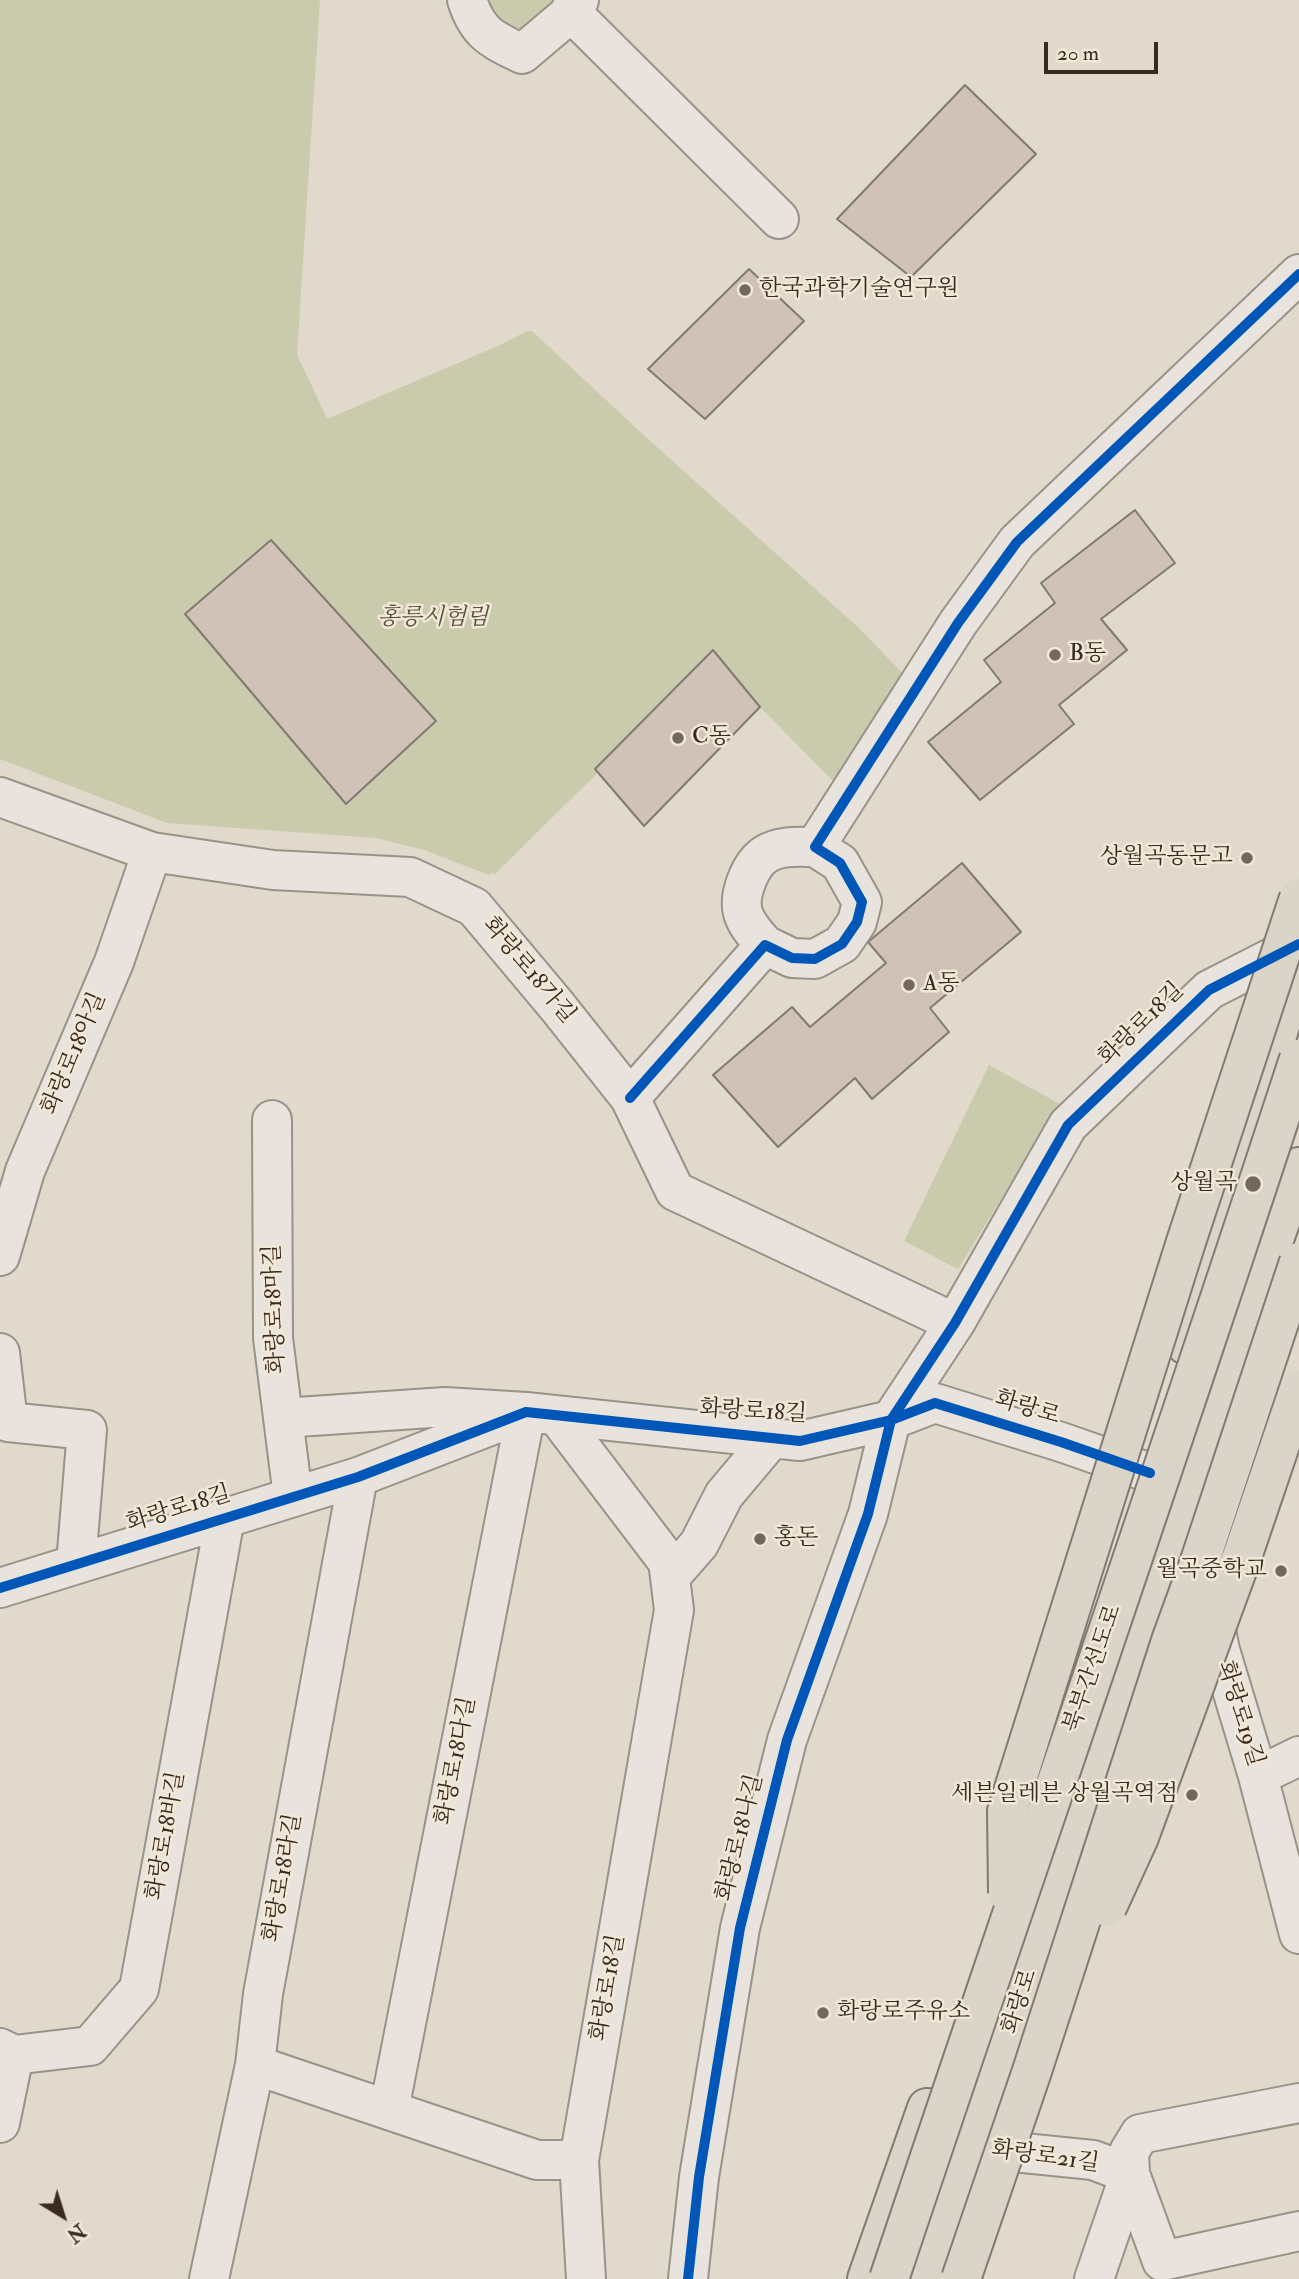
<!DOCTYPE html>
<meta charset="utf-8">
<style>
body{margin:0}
#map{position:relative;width:1299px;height:2279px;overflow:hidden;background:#e1d9cb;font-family:"IM FELL Double Pica",serif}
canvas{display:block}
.north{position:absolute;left:28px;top:2181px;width:70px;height:70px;-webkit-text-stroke:5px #f1e8d7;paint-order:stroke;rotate:142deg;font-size:19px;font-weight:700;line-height:28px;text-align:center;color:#392a22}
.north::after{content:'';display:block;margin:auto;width:24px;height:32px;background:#392a22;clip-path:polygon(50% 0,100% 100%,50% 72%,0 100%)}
.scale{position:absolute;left:1044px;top:42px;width:114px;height:32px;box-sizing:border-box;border:4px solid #392a22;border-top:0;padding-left:9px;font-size:21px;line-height:24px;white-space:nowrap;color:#392a22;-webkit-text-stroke:5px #f1e8d7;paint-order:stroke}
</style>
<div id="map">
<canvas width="1299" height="2279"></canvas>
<div class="north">N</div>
<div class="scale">20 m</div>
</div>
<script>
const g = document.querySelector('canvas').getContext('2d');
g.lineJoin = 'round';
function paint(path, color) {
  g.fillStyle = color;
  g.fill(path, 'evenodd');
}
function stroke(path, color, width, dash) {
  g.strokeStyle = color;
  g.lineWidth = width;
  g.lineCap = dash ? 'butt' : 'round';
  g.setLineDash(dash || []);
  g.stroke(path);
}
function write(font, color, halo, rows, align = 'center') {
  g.font = font + ' "IM FELL Double Pica","Noto Serif KR",serif';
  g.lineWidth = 5;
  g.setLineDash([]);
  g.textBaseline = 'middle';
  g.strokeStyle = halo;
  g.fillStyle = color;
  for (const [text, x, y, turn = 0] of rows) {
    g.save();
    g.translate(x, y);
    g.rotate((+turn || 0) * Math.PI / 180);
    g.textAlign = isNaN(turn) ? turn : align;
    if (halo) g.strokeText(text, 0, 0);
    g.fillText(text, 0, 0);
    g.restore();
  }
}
paint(new Path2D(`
 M0,0H320L297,354L327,419L500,345L527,331H532L648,439L859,628L917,688L848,796L760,707L717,655L495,874L491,873L489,875L424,850L376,838L167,823L0,759Z
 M483,0H559L523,32L485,7Z
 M989,1065L1060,1104L958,1269L904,1241Z`), '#cacbac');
const building = new Path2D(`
 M965,85L1036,154L911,277L837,219Z
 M749,269L804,321L705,419L648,369Z
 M1135,510L1175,563L1101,619L1127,650L1059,705L1074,724L980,800L928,742L1001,682L984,660L1055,603L1041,583Z
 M271,540L436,721L346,804L185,614Z
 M713,650L760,707L644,826L595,769Z
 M962,863L1021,932L930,1008L949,1032L872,1099L855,1078L778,1147L713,1075L792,1007L810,1027L886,963L868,942Z`);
paint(building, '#d1c2b7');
stroke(building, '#817a72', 2);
const minor = new Path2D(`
 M467,0C478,34 492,39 522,54L568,15L579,0
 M570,11L779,219
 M0,797L152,852L273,870L410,877L474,907L557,1006L630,1098L675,1191L955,1323
 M765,945C757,936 747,926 743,913C738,895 750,864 766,854C781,845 799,847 815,847
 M630,1098L765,945L792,958L815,959L842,944L857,922L862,902L840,863L815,847L958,623L1017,542L1299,274
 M272,1120L273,1338L293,1497
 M0,1256L25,1171L114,962L152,852
 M0,1353L8,1422L87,1430L76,1564
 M557,1416L668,1562L670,1577
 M283,1418L445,1407L526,1412L389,2110
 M0,1588L358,1477L526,1412L800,1441L891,1420L935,1403L1061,1442L1150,1473
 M1212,1612L1220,1650L1258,1776L1299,1934
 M1258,1776L1299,1756
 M0,2048L14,2055L90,2046L139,1989L225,1518
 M255,2065L537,2160H579
 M1299,2103L1140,2134L1129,2152L1130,2174L1162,2261L1299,2231
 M0,2123L14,2055
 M974,2148L1093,2160L1130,2174
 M209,2279L255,2065L263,1994L358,1477
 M586,2279L579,2160L674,1610L670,1577L699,1544L724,1495L771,1439
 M688,2279L699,2177L740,1928L787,1740L868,1514L891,1420L955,1323L1068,1125L1209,990L1299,944
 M1094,2279L1130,2174`);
const major = new Path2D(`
 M1186,1345L1299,961
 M867,2279L927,2108
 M930,2279L1187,1492L1299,1167`);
stroke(minor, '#989289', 42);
stroke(major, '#817a72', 42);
stroke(minor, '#e8e3dc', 38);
stroke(major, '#dbd4c8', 38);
const highwayBridge = new Path2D(`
 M1008,1893L1007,1811L1185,1245L1299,898
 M1107,1907L1139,1837L1243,1554L1299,1389
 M889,2279C1025,1872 1166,1467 1299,1059
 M961,2279L1032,2071L1171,1641L1199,1564L1299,1262`);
stroke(highwayBridge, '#817a72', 42, []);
stroke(highwayBridge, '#dbd4c8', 38);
stroke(new Path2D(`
 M630,1098L765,945L792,958L815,959L842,944L857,922L862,902L840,863L815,847L958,623L1017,542L1299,274
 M0,1588L358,1477L526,1412L800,1441L891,1420L935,1403L1061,1442L1150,1473
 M688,2279L699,2177L740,1928L787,1740L868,1514L891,1420L955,1323L1068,1125L1209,990L1299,944`), '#0057b8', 10);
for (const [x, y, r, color] of [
 [745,290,7,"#74675d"],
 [1055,655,7,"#74675d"],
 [678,738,7,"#74675d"],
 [1247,858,7,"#74675d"],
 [909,985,7,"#74675d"],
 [1253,1184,9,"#74675d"],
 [760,1539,7,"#74675d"],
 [1281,1571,7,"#74675d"],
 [1192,1795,7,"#74675d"],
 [823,2013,7,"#74675d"]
]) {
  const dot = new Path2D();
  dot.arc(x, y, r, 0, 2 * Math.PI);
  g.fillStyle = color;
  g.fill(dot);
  stroke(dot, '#f1e8d7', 2.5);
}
write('23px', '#392a22', '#f1e8d7', [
 ["한국과학기술연구원",759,290],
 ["B동",1069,655],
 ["C동",692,738],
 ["상월곡동문고",1233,858,"right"],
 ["A동",923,985],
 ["상월곡",1237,1184,"right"],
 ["홍돈",774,1539],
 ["월곡중학교",1267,1571,"right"],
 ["세븐일레븐 상월곡역점",1178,1795,"right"],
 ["화랑로주유소",837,2013]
], 'left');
write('italic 23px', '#59503e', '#f1e8d7', [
 ["홍릉시험림",433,619]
]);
write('23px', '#392a22', '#f1e8d7', [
 ["화랑로18가길",528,971,50],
 ["화랑로18길",1142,1025,-44],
 ["화랑로18아길",75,1054,-67],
 ["화랑로18마길",276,1309,-92],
 ["화랑로",1027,1409,17],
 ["화랑로18길",753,1413,3],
 ["화랑로18길",179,1510,-17],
 ["북부간선도로",1094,1669,-71],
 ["화랑로19길",1239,1714,73],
 ["화랑로18다길",457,1761,-79],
 ["화랑로18바길",167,1836,-80],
 ["화랑로18나길",741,1838,-76],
 ["화랑로18라길",284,1878,-80],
 ["화랑로18길",609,1988,-80],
 ["화랑로",1021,2002,-72],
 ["화랑로21길",1045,2158,8]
]);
</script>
